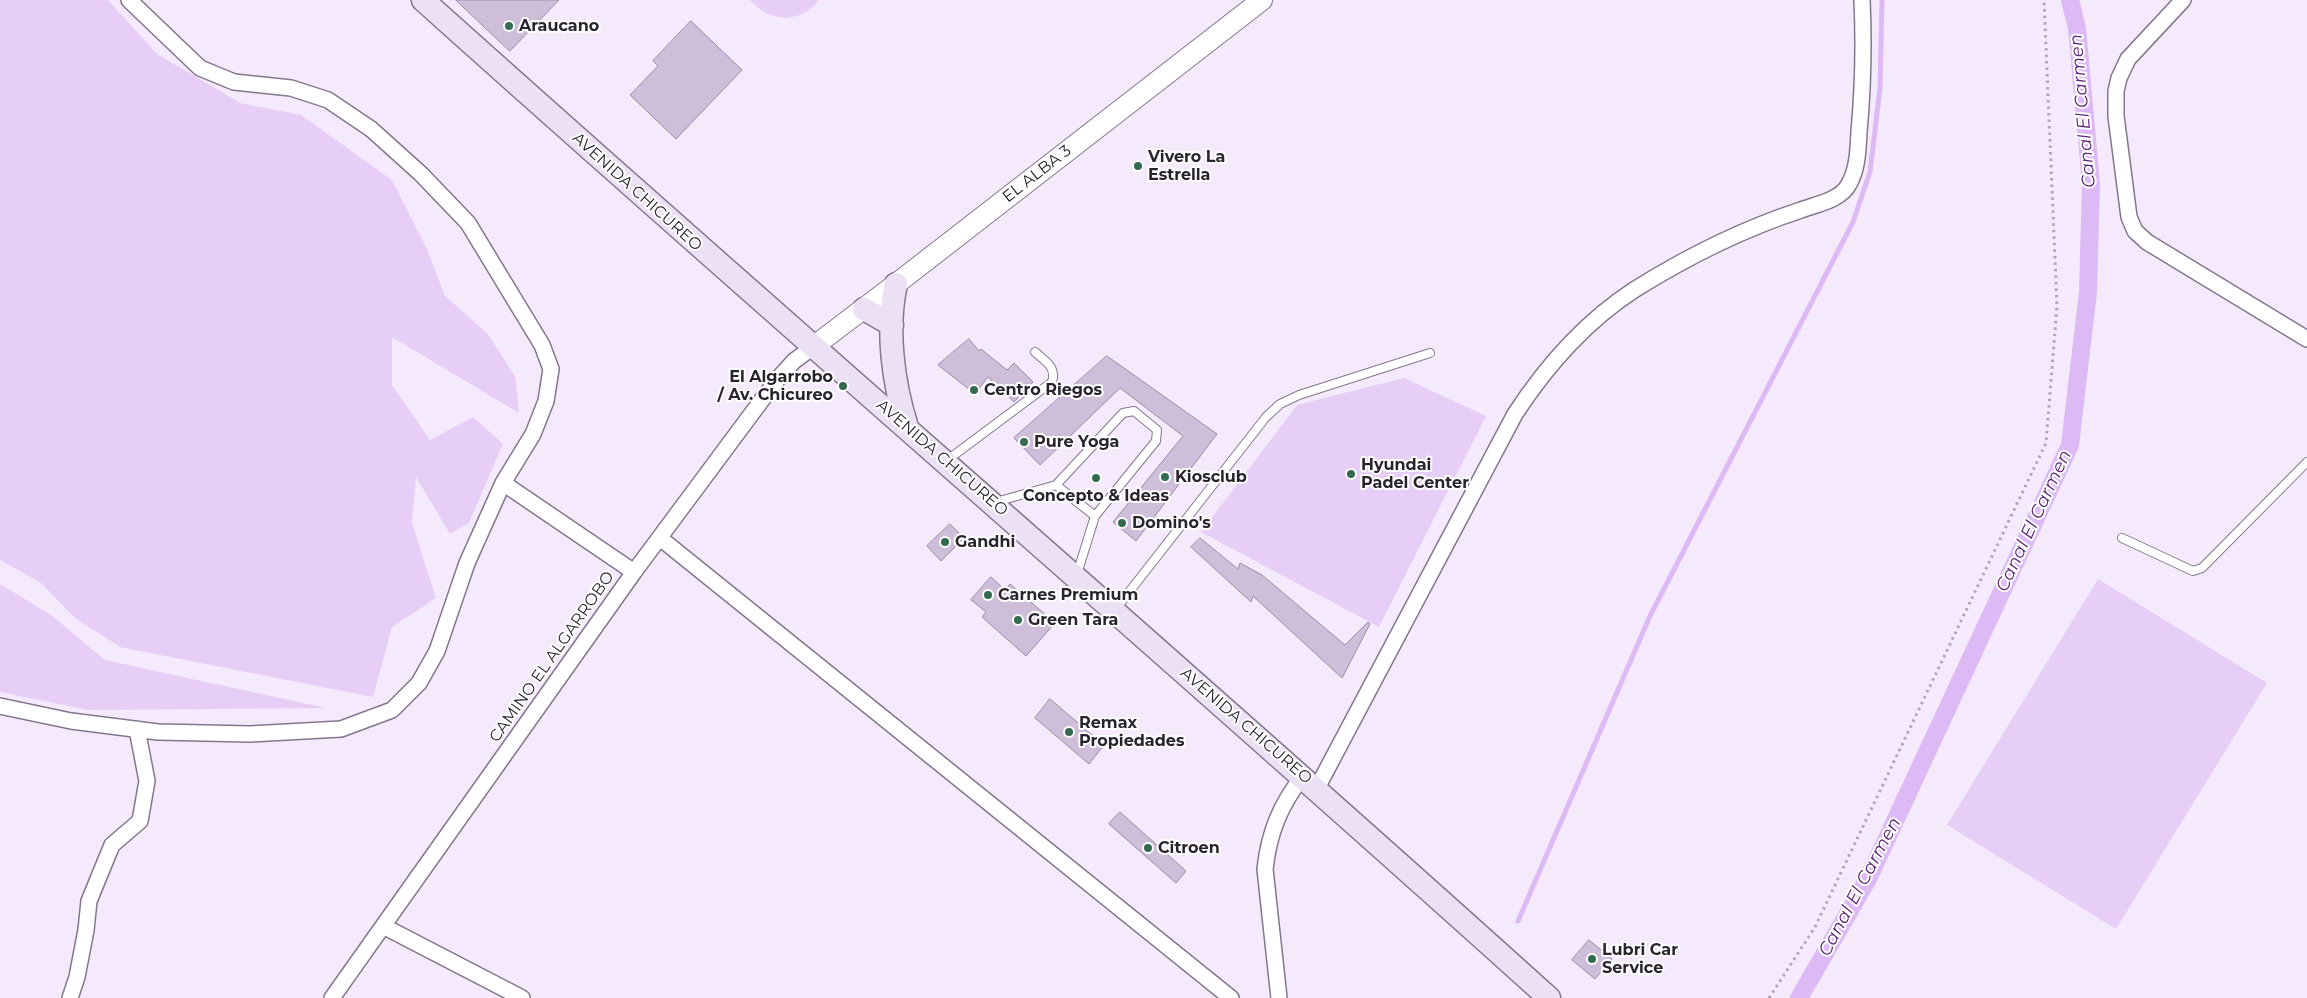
<!DOCTYPE html>
<style>
body{margin:0}
canvas{display:block;background:#f5eafc}
</style>
<canvas width="2307" height="998"></canvas>
<script>
const g = document.querySelector('canvas').getContext('2d');
g.lineJoin = 'round';
function paint(path, color) {
  g.fillStyle = color;
  g.fill(path, 'evenodd');
}
function stroke(path, color, width, dash) {
  g.strokeStyle = color;
  g.lineWidth = width;
  g.lineCap = dash ? 'butt' : 'round';
  g.setLineDash(dash || []);
  g.stroke(path);
}
function write(font, color, halo, rows, align = 'center') {
  g.font = font + ' Montserrat,sans-serif';
  g.lineWidth = 4;
  g.setLineDash([]);
  g.textBaseline = 'middle';
  g.strokeStyle = halo;
  g.fillStyle = color;
  for (const [text, x, y, turn = 0] of rows) {
    g.save();
    g.translate(x, y);
    g.rotate((+turn || 0) * Math.PI / 180);
    g.textAlign = isNaN(turn) ? turn : align;
    if (halo) g.strokeText(text, 0, 0);
    g.fillText(text, 0, 0);
    g.restore();
  }
}
paint(new Path2D(`
 M0,0H108L157,54L240,103L301,115L392,180L427,249L445,296L487,333L515,376L519,413L392,337V385L430,440L473,417L503,444L469,523L450,534L416,477L412,523L436,598L392,627L373,697L120,647L75,618L41,583L0,560Z
 M750,0H819C800,24 770,23 750,0Z
 M1404,378L1486,416L1379,627L1201,532L1297,405Z
 M2098,579L2267,683L2116,929L1947,825Z
 M0,584L51,615L105,660L326,708L88,710L0,692Z`), '#e6cef6');
stroke(new Path2D(`
 M1518,921L1650,616L1853,222L1870,172L1880,88L1882,0`), '#ddb9f5', 5);
stroke(new Path2D(`
 M1799,998L1868,879L2070,445L2088,292L2091,184L2077,28L2070,0`), '#ddb9f5', 18);
const building = new Path2D(`
 M456,0H559L510,51Z
 M691,21L742,70L676,139L630,95L658,66L653,61Z
 M969,339L979,351L981,349L1007,370L1014,363L1033,382L1014,402L988,377L975,394L938,365Z
 M1107,356L1217,434L1136,541L1113,522L1183,436L1120,388L1040,465L1014,438Z
 M950,524L964,538L941,561L927,546Z
 M1200,538L1238,569L1240,563L1262,575L1345,645L1368,622L1370,624L1342,678L1253,596L1251,602L1191,547Z
 M991,577L1005,590L1010,584L1055,623L1026,656L982,617L986,612L971,600Z
 M1050,699L1104,745L1089,764L1035,718Z
 M1120,812L1186,871L1176,883L1109,824Z
 M1589,940L1612,959L1595,979L1572,960Z`);
paint(building, '#cfbeda');
stroke(building, '#9b8ba6', 1);
const service = new Path2D(`
 M946,461L1052,382C1057,367 1045,361 1035,352
 M1056,485L1095,516
 M996,502L1056,485L1123,413L1134,411L1157,430L1156,441L1095,516L1077,574
 M2122,538L2193,571L2202,568L2307,462
 M1115,610L1266,417L1280,404L1299,395L1430,353`);
const minor = new Path2D(`
 M2183,0L2128,59L2119,78L2116,91V116L2129,217L2135,231L2147,242L2307,339
 M503,483L634,572
 M660,538L1231,998
 M0,706L71,721L158,732L250,734L341,729L392,710L419,683L437,651L467,563L503,483L533,434L546,401L551,369L542,345L468,223L421,174L371,129L328,100L291,88L234,82L200,68L129,0
 M1317,788L1515,414C1547,365 1585,322 1634,290C1685,258 1743,229 1801,210C1817,204 1841,200 1849,184C1858,168 1858,149 1859,132C1863,88 1864,44 1862,0
 M383,926L522,998
 M70,998L77,977L86,930L89,901L112,845L140,821L147,781L137,729
 M332,998L634,572L776,381L794,361L813,347
 M1279,998L1265,869C1269,833 1280,805 1303,776`);
const tertiary = new Path2D(`
 M813,347L896,284L1262,0`);
const secondary = new Path2D(`
 M423,0C796,335 1177,662 1549,998
 M896,284C886,329 893,383 907,427
 M864,309L892,325`);
stroke(service, '#857690', 10);
stroke(minor, '#857690', 18);
stroke(tertiary, '#857690', 22);
stroke(secondary, '#857690', 25);
stroke(new Path2D(`
 M1769,998L1815,927L2046,443L2057,306L2044,0`), '#afa6b5', 3, [2.5, 4]);
stroke(service, '#fff', 8);
stroke(minor, '#fff', 15);
stroke(tertiary, '#fff', 20);
stroke(secondary, '#ece0f4', 22);
for (const [x, y, r, color] of [
 [509,26,5,"#346a50"],
 [1138,166,5,"#346a50"],
 [843,386,5,"#346a50"],
 [974,390,5,"#346a50"],
 [1024,442,5,"#346a50"],
 [1351,474,5,"#346a50"],
 [1165,477,5,"#346a50"],
 [1096,478,5,"#346a50"],
 [1122,523,5,"#346a50"],
 [945,542,5,"#346a50"],
 [988,595,5,"#346a50"],
 [1018,620,5,"#346a50"],
 [1069,732,5,"#346a50"],
 [1148,848,5,"#346a50"],
 [1592,959,5,"#346a50"]
]) {
  const dot = new Path2D();
  dot.arc(x, y, r, 0, 2 * Math.PI);
  g.fillStyle = color;
  g.fill(dot);
  stroke(dot, '#fff', 2);
}
write('bold 16px', '#29232d', '#fff', [
 ["Araucano",519,26],
 ["Vivero La",1148,157],
 ["Estrella",1148,175],
 ["El Algarrobo",833,377,"right"],
 ["/ Av. Chicureo",833,395,"right"],
 ["Centro Riegos",984,390],
 ["Pure Yoga",1034,442],
 ["Hyundai",1361,465],
 ["Padel Center",1361,483],
 ["Kiosclub",1175,477],
 ["Concepto & Ideas",1096,496,"center"],
 ["Domino's",1132,523],
 ["Gandhi",955,542],
 ["Carnes Premium",998,595],
 ["Green Tara",1028,620],
 ["Remax",1079,723],
 ["Propiedades",1079,741],
 ["Citroen",1158,848],
 ["Lubri Car",1602,950],
 ["Service",1602,968]
], 'left');
write('16px', '#29232d', '#fff', [
 ["EL ALBA 3",1037,174,-38],
 ["AVENIDA CHICUREO",637,192,42],
 ["AVENIDA CHICUREO",942,458,41],
 ["CAMINO EL ALGARROBO",552,657,-55],
 ["AVENIDA CHICUREO",1246,726,41]
]);
write('italic 18px', '#5b2379', '#fff', [
 ["Canal El Carmen",2083,111,-95],
 ["Canal El Carmen",2034,521,-65],
 ["Canal El Carmen",1860,887,-62]
]);
</script>
